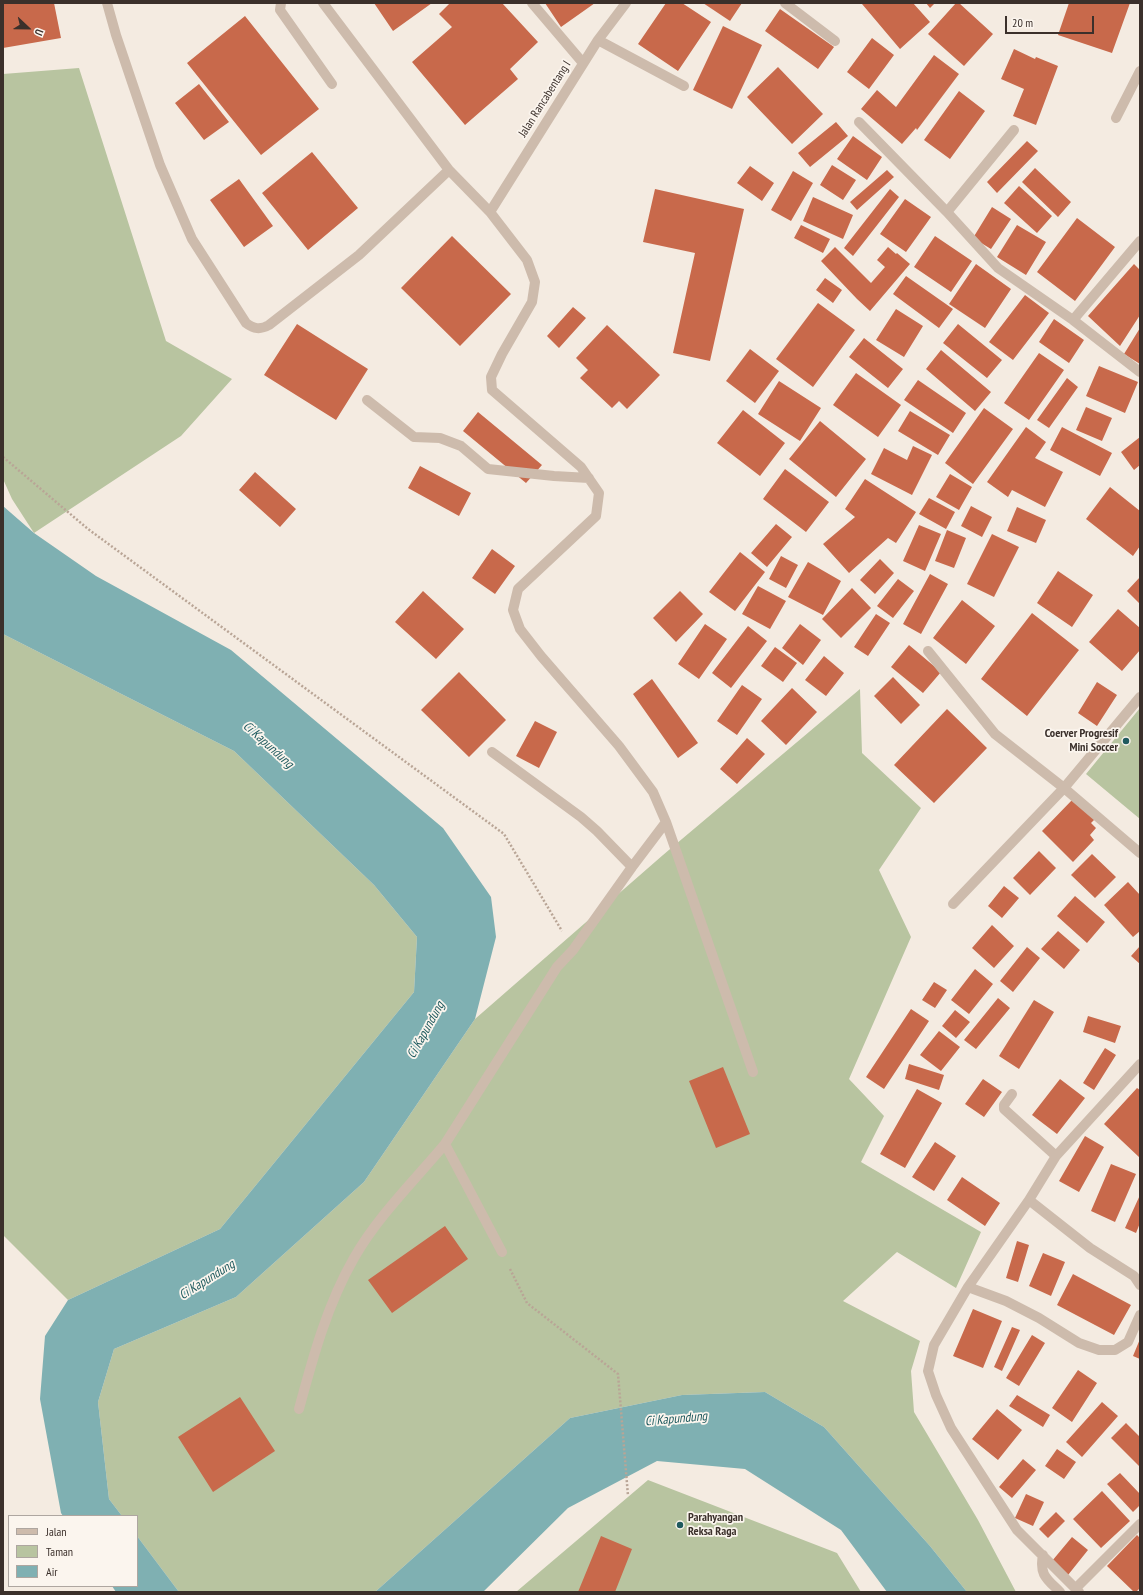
<!DOCTYPE html>
<style>
body{margin:0}
#map{position:relative;width:1143px;height:1595px;overflow:hidden;background:#f4ebe1;font-family:"PT Sans Narrow",sans-serif}
canvas{display:block}
.frame{position:absolute;inset:0;border:4px solid #3b302b;pointer-events:none}
.legend{position:absolute;left:8px;top:1515px;width:130px;height:72px;box-sizing:border-box;background:#fbf5ee;border:1px solid #aea6a0;margin:0;padding:5px 7px;list-style:none;font-size:12px;color:#3b302b}
.legend li{display:flex;align-items:center;gap:8px;height:20px}
.legend b{width:20px;border:1px solid #aea6a0}
.north{position:absolute;left:8px;top:8px;width:40px;height:40px;-webkit-text-stroke:3px #fbf5ee;paint-order:stroke;rotate:112deg;font-size:11px;font-weight:700;line-height:16px;text-align:center;color:#3b302b}
.north::after{content:'';display:block;margin:auto;width:14px;height:18px;background:#3b302b;clip-path:polygon(50% 0,100% 100%,50% 72%,0 100%)}
.scale{position:absolute;left:1005px;top:16px;width:89px;height:18px;box-sizing:border-box;border:2px solid #3b302b;border-top:0;padding-left:5px;font-size:12px;line-height:14px;white-space:nowrap;color:#3b302b;-webkit-text-stroke:3px #fbf5ee;paint-order:stroke}
</style>
<div id="map">
<canvas width="1143" height="1595"></canvas>
<div class="frame"></div>
<ul class="legend">
<li><b style="height:5px;background:#cdbbac"></b>Jalan</li>
<li><b style="height:11px;background:#b8c4a0"></b>Taman</li>
<li><b style="height:11px;background:#7fb0b2"></b>Air</li>
</ul>
<div class="north">U</div>
<div class="scale">20 m</div>
</div>
<script>
const g = document.querySelector('canvas').getContext('2d');
g.lineJoin = 'round';
function paint(path, color) {
  g.fillStyle = color;
  g.fill(path, 'evenodd');
}
function stroke(path, color, width, dash) {
  g.strokeStyle = color;
  g.lineWidth = width;
  g.lineCap = dash ? 'butt' : 'round';
  g.setLineDash(dash || []);
  g.stroke(path);
}
function write(font, color, halo, rows, align = 'center') {
  g.font = font + ' "PT Sans Narrow",sans-serif';
  g.lineWidth = 3.5;
  g.setLineDash([]);
  g.textBaseline = 'middle';
  g.strokeStyle = halo;
  g.fillStyle = color;
  for (const [text, x, y, turn = 0] of rows) {
    g.save();
    g.translate(x, y);
    g.rotate((+turn || 0) * Math.PI / 180);
    g.textAlign = isNaN(turn) ? turn : align;
    if (halo) g.strokeText(text, 0, 0);
    g.fillText(text, 0, 0);
    g.restore();
  }
}
paint(new Path2D(`
 M79,68L166,341L232,379L181,436L34,533L12,499L3,479V74Z
 M3,634L234,751L374,885L417,937L414,992L220,1229L68,1300L3,1235Z
 M860,689L862,753L921,808L879,870L911,937L849,1079L884,1116L861,1162L981,1232L956,1288L897,1252L843,1301L920,1341L911,1371L914,1412L978,1520L1016,1592H967L930,1546L824,1427L765,1392L682,1395L570,1418L375,1592H179L137,1536V1516H122L109,1499L98,1402L114,1349L236,1297L364,1182L475,1019L663,855Z
 M1140,708V819L1086,774Z
 M648,1480L837,1553L861,1592H516Z`), '#b8c4a0');
paint(new Path2D(`
 M3,506L34,533L96,576L231,650L443,828L491,897L496,937L475,1019L364,1182L236,1297L114,1349L98,1402L109,1499L122,1516H63L61,1513L40,1399L45,1336L68,1300L220,1229L414,992L417,937L374,885L234,751L3,634Z
 M765,1392L824,1427L930,1546L967,1592H887L841,1530L745,1469L657,1461L568,1508L483,1592H375L570,1418L682,1395Z
 M137,1536L179,1592H116L112,1586H137Z`), '#7fb0b2');
paint(new Path2D(`
 M3,3H54L61,38L3,48Z
 M374,3H432L393,31Z
 M450,3H502L538,42L510,69L518,79L465,125L412,62L452,27L439,14Z
 M545,3H595L561,27Z
 M666,3H682L711,22L678,71L638,44Z
 M703,3H742L730,21Z
 M863,3H913L930,22L900,49L862,4Z
 M926,3H935L930,8Z
 M956,3H959L993,34L964,66L928,34Z
 M1069,3H1130L1112,53L1058,35Z
 M780,9L834,47L818,69L765,31Z
 M245,16L319,109L261,155L187,63Z
 M723,26L762,45L732,109L693,90Z
 M872,38L894,55L869,89L847,72Z
 M1014,49L1035,59L1036,57L1058,66L1036,125L1013,116L1024,89L1001,79Z
 M934,55L959,74L917,130L916,128L902,144L861,109L877,90L896,107Z
 M778,67L823,114L792,144L747,97Z
 M199,84L229,122L204,140L175,103Z
 M959,91L985,111L950,159L924,140Z
 M836,122L848,136L810,167L798,153Z
 M853,136L882,157L867,180L837,159Z
 M1027,141L1038,151L997,193L987,182Z
 M312,152L358,208L308,250L262,193Z
 M832,165L856,180L843,200L820,185Z
 M750,166L774,183L762,201L737,183Z
 M1035,168L1071,202L1058,217L1022,182Z
 M887,170L894,177L857,210L850,202Z
 M793,171L813,183L791,221L771,210Z
 M239,179L273,226L244,247L210,200Z
 M1019,186L1052,216L1037,233L1004,203Z
 M655,189L744,209L710,361L673,353L695,253L643,242Z
 M890,189L899,197L853,256L844,248Z
 M813,197L853,215L843,239L803,221Z
 M905,199L931,217L906,252L880,234Z
 M992,207L1011,219L991,249L973,238Z
 M1077,218L1115,247L1075,301L1037,272Z
 M801,225L830,239L823,253L794,238Z
 M1017,225L1046,242L1026,275L997,257Z
 M452,236L511,294L460,346L401,288Z
 M935,236L972,261L951,292L914,267Z
 M835,247L871,283L885,267L877,260L888,247L896,254L897,253L910,264L870,311L857,299L821,261Z
 M976,264L1011,289L985,328L949,304Z
 M1134,264L1140,270V315L1120,346L1088,316Z
 M906,276L953,309L939,328L893,294Z
 M825,278L842,290L833,303L816,290Z
 M1025,295L1049,313L1013,360L989,342Z
 M818,303L855,330L813,387L776,359Z
 M573,307L586,318L559,348L547,336Z
 M896,309L923,326L904,357L876,340Z
 M1054,319L1084,340L1069,363L1039,342Z
 M297,324L368,369L336,420L264,375Z
 M958,324L1002,360L987,378L943,343Z
 M607,325L660,375L627,409L619,401L612,408L580,378L588,370L576,358Z
 M1140,328V364L1124,354Z
 M864,338L903,369L888,388L849,357Z
 M750,349L779,371L755,403L726,381Z
 M941,350L991,392L975,411L926,369Z
 M1039,353L1064,370L1029,420L1004,403Z
 M1099,366L1138,382L1125,413L1086,396Z
 M856,373L901,405L878,437L833,405Z
 M1067,378L1078,387L1049,428L1037,420Z
 M918,380L966,413L953,433L904,400Z
 M779,381L821,408L800,441L758,414Z
 M1086,407L1112,418L1102,441L1076,430Z
 M984,408L1013,429L973,484L945,463Z
 M743,410L785,443L760,476L717,443Z
 M910,411L950,435L938,455L898,431Z
 M478,412L542,465L526,483L463,431Z
 M820,421L866,459L836,497L789,459Z
 M1026,427L1046,442L1035,458L1063,472L1045,507L1012,490L1008,497L987,482Z
 M1062,427L1112,453L1100,476L1050,450Z
 M1140,437V465L1134,470L1121,452Z
 M913,446L932,455L912,495L871,474L884,448L907,460Z
 M420,466L471,493L459,516L408,488Z
 M785,469L829,502L806,532L763,499Z
 M255,472L296,509L280,527L239,490Z
 M950,474L972,487L959,510L936,497Z
 M865,479L916,512L896,543L888,538L849,573L823,544L855,517L845,509Z
 M1110,487L1140,511V546L1133,556L1086,519Z
 M929,498L955,512L946,529L919,514Z
 M971,506L992,517L982,537L961,526Z
 M1017,507L1046,520L1036,543L1007,531Z
 M776,524L792,537L767,567L751,553Z
 M919,525L941,534L925,571L903,561Z
 M947,530L966,538L954,568L935,561Z
 M992,534L1019,547L994,597L967,584Z
 M492,549L515,566L495,594L472,578Z
 M740,552L765,572L735,611L709,592Z
 M781,556L798,565L786,588L769,579Z
 M880,559L894,573L875,594L860,580Z
 M808,562L841,581L823,615L788,597Z
 M1058,571L1093,595L1072,627L1037,603Z
 M930,574L948,584L921,634L903,624Z
 M1140,577V604L1127,591Z
 M898,579L914,591L893,618L877,606Z
 M758,586L786,601L770,629L742,614Z
 M852,588L871,608L841,638L822,619Z
 M423,591L464,629L436,659L395,622Z
 M680,591L703,614L676,642L653,618Z
 M962,600L995,626L966,664L933,638Z
 M1118,609L1140,628V650L1122,671L1089,642Z
 M1032,613L1079,650L1027,716L981,679Z
 M876,614L890,623L868,656L854,647Z
 M705,624L727,639L699,679L678,664Z
 M800,624L821,640L803,665L782,648Z
 M748,626L767,641L731,688L712,673Z
 M909,645L941,672L923,693L891,667Z
 M775,647L797,663L783,682L761,666Z
 M824,656L844,673L826,696L805,680Z
 M459,672L506,720L469,757L421,710Z
 M893,677L920,705L901,724L874,696Z
 M652,679L698,743L678,758L633,694Z
 M1097,682L1117,695L1097,726L1078,713Z
 M742,685L762,699L737,735L717,721Z
 M792,688L817,712L786,745L761,721Z
 M947,709L987,748L934,803L894,765Z
 M535,721L557,732L539,768L516,756Z
 M747,738L765,754L737,784L720,769Z
 M1074,798L1095,819L1091,823L1096,828L1090,835L1094,840L1073,862L1042,831Z
 M1039,851L1056,868L1030,895L1013,878Z
 M1092,854L1116,877L1095,898L1071,875Z
 M1128,882L1140,895V931L1133,937L1104,905Z
 M1004,886L1019,898L1002,918L988,906Z
 M1075,896L1105,922L1087,943L1057,916Z
 M992,925L1014,946L994,968L972,948Z
 M1058,931L1080,950L1064,969L1041,949Z
 M1140,946V964L1131,956Z
 M1027,947L1040,958L1013,992L1000,981Z
 M975,969L993,984L969,1014L951,1000Z
 M934,982L947,990L935,1008L922,1000Z
 M998,998L1010,1008L976,1049L964,1040Z
 M1034,1000L1054,1012L1019,1069L999,1056Z
 M911,1009L929,1021L884,1089L866,1077Z
 M955,1010L970,1022L956,1038L942,1026Z
 M1088,1016L1121,1026L1115,1043L1083,1032Z
 M939,1031L960,1047L941,1071L920,1055Z
 M1105,1048L1116,1055L1094,1090L1083,1083Z
 M909,1064L944,1075L939,1090L905,1079Z
 M723,1067L750,1134L716,1148L689,1081Z
 M983,1079L1002,1092L984,1117L965,1104Z
 M1060,1079L1085,1098L1057,1134L1032,1115Z
 M1137,1088L1140,1090V1158L1104,1124Z
 M917,1089L942,1103L905,1168L880,1154Z
 M1085,1136L1104,1147L1079,1192L1059,1181Z
 M935,1142L956,1156L934,1191L912,1177Z
 M1111,1164L1136,1174L1115,1222L1091,1211Z
 M962,1177L1000,1203L985,1226L947,1200Z
 M1140,1195V1223L1136,1233L1125,1228Z
 M445,1226L468,1259L392,1313L368,1280Z
 M1017,1241L1029,1245L1018,1282L1006,1278Z
 M1043,1253L1065,1262L1051,1296L1029,1286Z
 M1073,1274L1131,1305L1114,1335L1057,1305Z
 M973,1309L1002,1321L983,1368L953,1356Z
 M1012,1327L1020,1330L1002,1371L994,1367Z
 M1032,1335L1045,1343L1019,1386L1006,1378Z
 M1140,1339V1359L1133,1356Z
 M1078,1370L1097,1383L1072,1422L1052,1408Z
 M1017,1395L1050,1415L1043,1427L1009,1406Z
 M240,1397L275,1451L213,1492L178,1437Z
 M1102,1402L1118,1416L1082,1457L1066,1442Z
 M997,1409L1022,1430L998,1460L972,1439Z
 M1126,1423L1140,1437V1467L1111,1438Z
 M1057,1449L1076,1462L1064,1479L1045,1466Z
 M1023,1459L1036,1470L1012,1498L999,1487Z
 M1120,1473L1140,1494V1505L1133,1512L1107,1484Z
 M1102,1491L1130,1521L1101,1548L1073,1519Z
 M1026,1494L1044,1502L1033,1526L1015,1518Z
 M1056,1512L1065,1521L1048,1538L1039,1529Z
 M1137,1535L1140,1538V1588L1136,1592H1134L1107,1566Z
 M601,1536L632,1549L615,1592H578Z
 M1072,1537L1088,1550L1068,1575L1052,1561Z`), '#c8694b');
stroke(new Path2D(`
 M3,457L88,529L504,834L562,931
 M510,1269L527,1303L618,1374L628,1496`), '#b9a596', 2.5, [2, 2]);
stroke(new Path2D(`
 M107,3L116,35L160,165L192,239L246,323C254,329 260,330 269,325L359,255L449,170
 M281,3L280,10L332,84
 M323,3L449,170L490,212L527,260L535,282L532,302L502,354L491,377L492,390L581,467L599,493L596,516L518,589L513,610L520,629L541,656L619,746L653,792L666,822L632,867L573,950L557,967L445,1144L502,1252
 M532,3L583,63
 M785,3L835,41
 M598,40L684,86
 M1116,118L1140,71
 M859,122L947,212L998,268L1073,320L1140,372
 M490,212L598,40L626,3
 M947,212L1014,130
 M1073,320L1140,241
 M367,400L414,437L440,438L461,446L488,469L554,476L589,478
 M928,651L995,734L1064,788L1140,853
 M492,752L581,817L597,831L632,867
 M666,822L753,1072
 M953,904L1064,788L1140,697
 M1012,1094L1004,1105V1109L1056,1156
 M1029,1200L1090,1248L1134,1276L1140,1285
 M968,1287L1006,1301L1039,1318L1079,1343L1099,1350H1115L1128,1342L1140,1315
 M299,1409C313,1357 327,1305 354,1258C378,1216 414,1181 445,1144
 M1043,1555C1039,1575 1047,1579 1060,1592
 M1076,1588L1140,1524
 M1079,1592L1017,1530L951,1428L936,1395L928,1371L934,1345L968,1287L1029,1200L1056,1156L1140,1064`), '#cdbbac', 10);
for (const [x, y, r, color] of [
 [1126,741,4,"#1f5a5e"],
 [680,1525,4,"#1f5a5e"]
]) {
  const dot = new Path2D();
  dot.arc(x, y, r, 0, 2 * Math.PI);
  g.fillStyle = color;
  g.fill(dot);
  stroke(dot, '#fbf5ee', 1.5);
}
write('12px', '#3b302b', '#fbf5ee', [
 ["Jalan Rancabentang I",545,99,-58]
]);
write('bold 12px', '#3b302b', '#fbf5ee', [
 ["Coerver Progresif",1118,734],
 ["Mini Soccer",1118,748],
 ["Parahyangan",688,1518,"left"],
 ["Reksa Raga",688,1532,"left"]
], 'right');
write('italic 13px', '#1f5a5e', '#fbf5ee', [
 ["Ci Kapundung",268,745,42],
 ["Ci Kapundung",426,1030,-61],
 ["Ci Kapundung",207,1280,-32],
 ["Ci Kapundung",676,1419,-5]
]);
</script>
